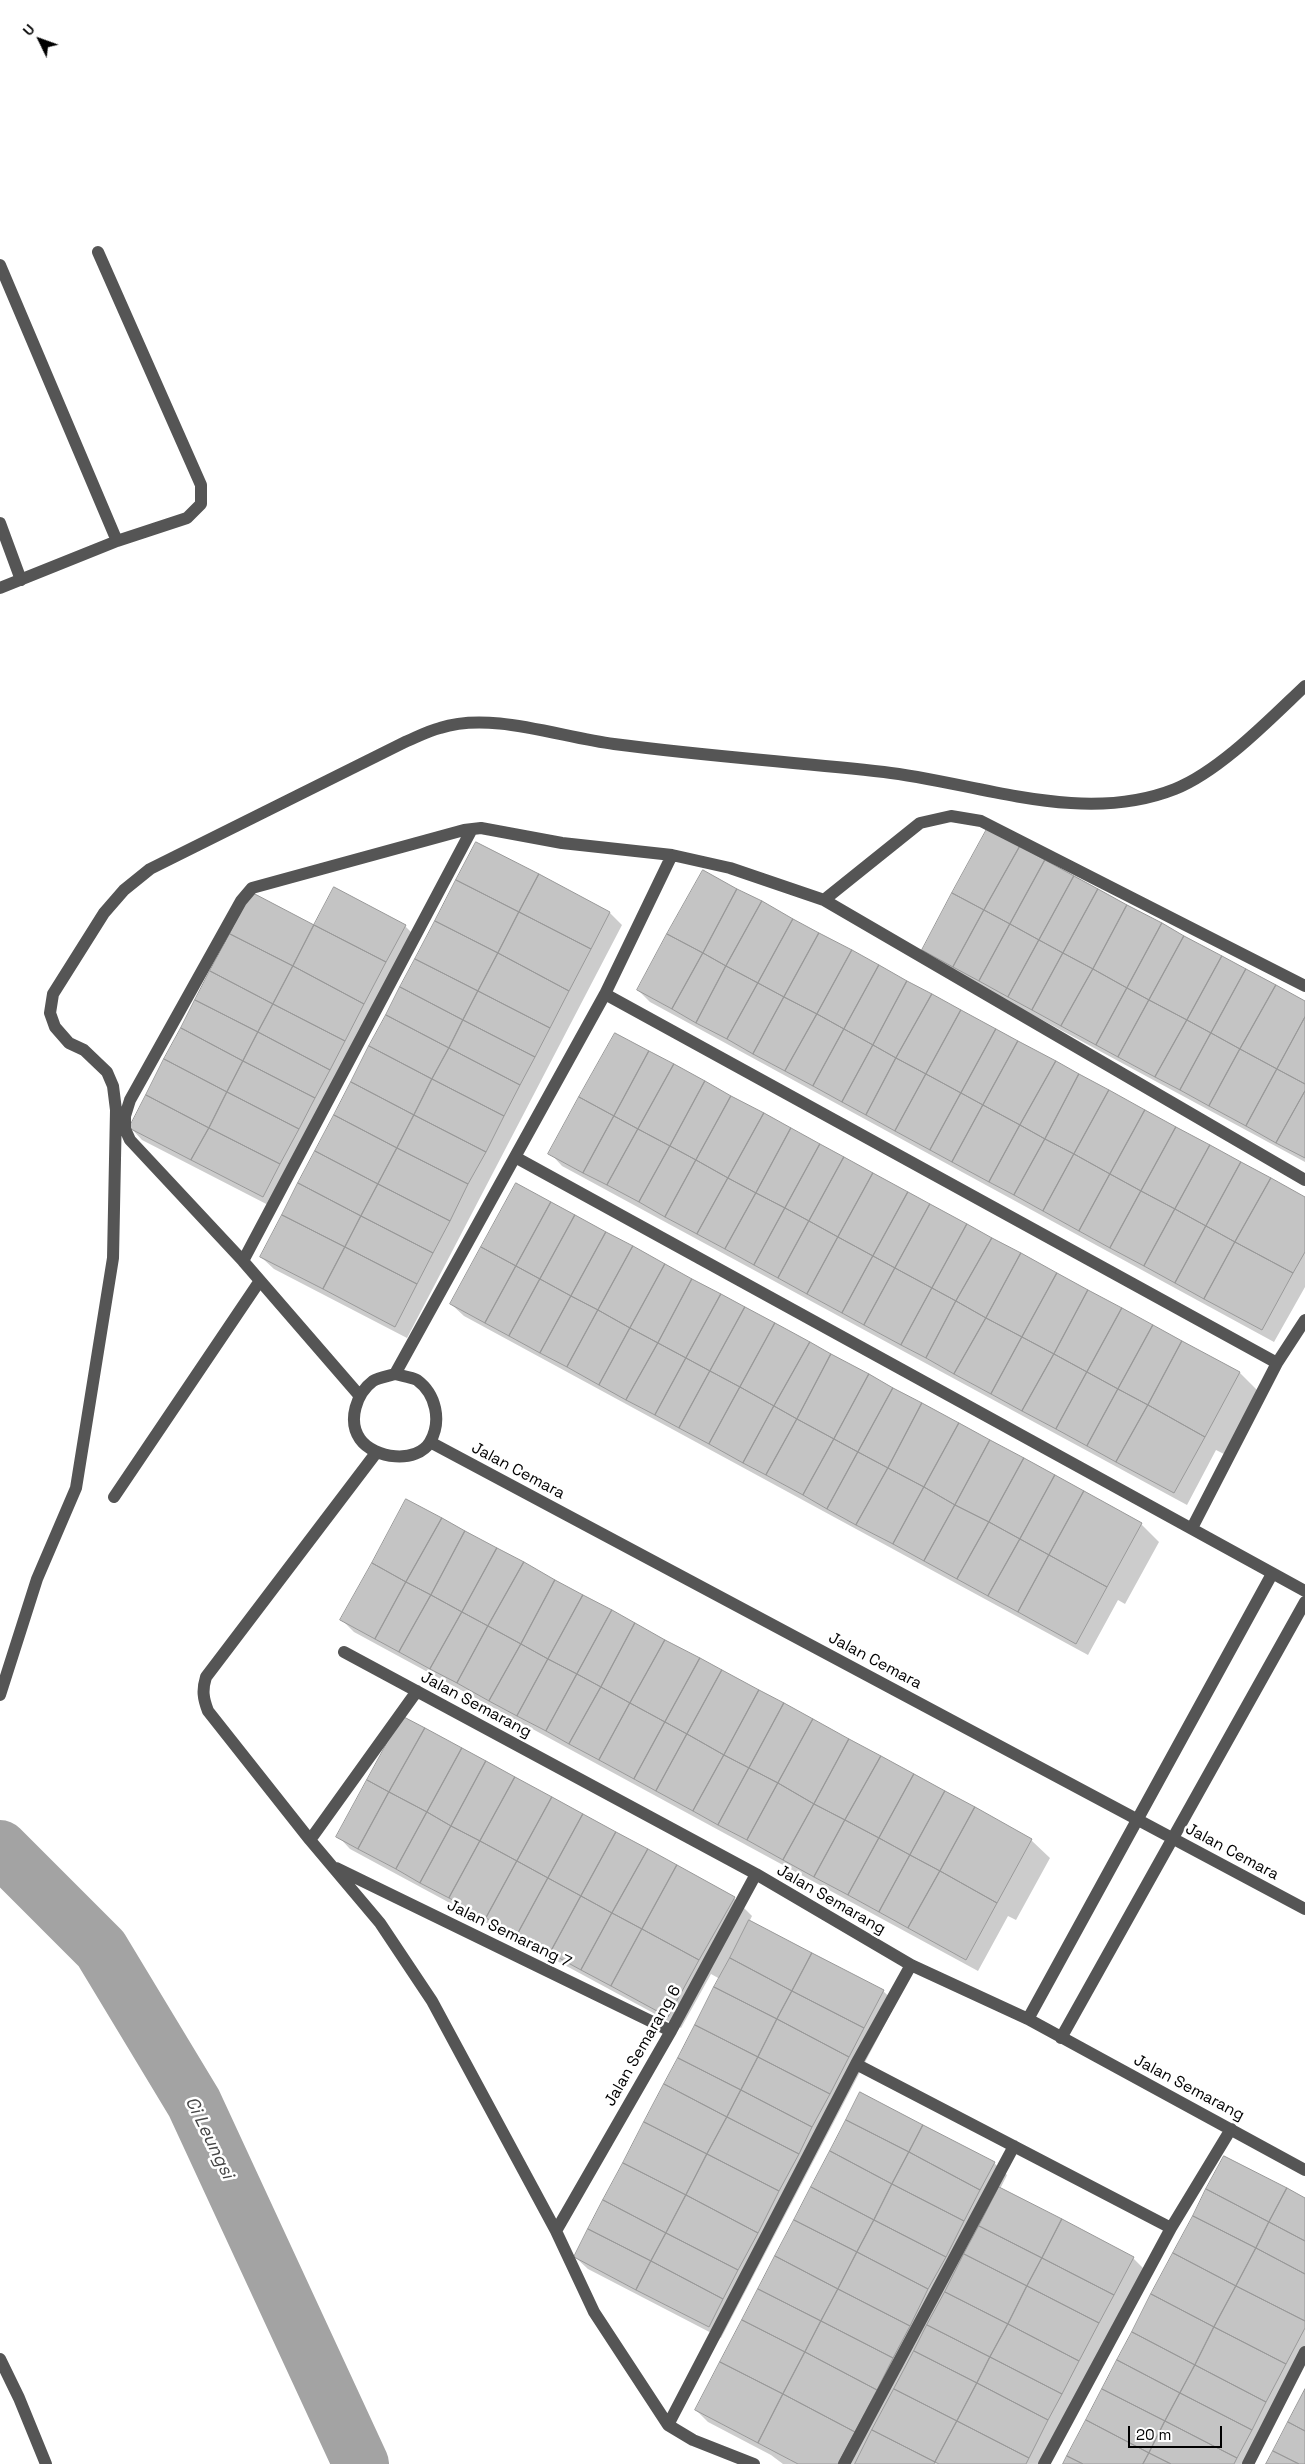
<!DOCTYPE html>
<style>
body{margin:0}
#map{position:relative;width:1305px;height:2464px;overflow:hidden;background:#fff;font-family:"Space Grotesk",sans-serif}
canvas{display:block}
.north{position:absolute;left:15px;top:15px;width:50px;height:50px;-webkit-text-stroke:4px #fff;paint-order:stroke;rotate:312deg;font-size:14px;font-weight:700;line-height:20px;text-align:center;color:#000}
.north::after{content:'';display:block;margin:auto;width:18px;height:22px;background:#000;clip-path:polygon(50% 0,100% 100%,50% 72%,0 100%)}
.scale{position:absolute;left:1128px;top:2426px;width:94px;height:22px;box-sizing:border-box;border:2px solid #000;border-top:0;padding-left:6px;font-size:15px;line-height:18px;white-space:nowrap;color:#000;-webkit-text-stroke:4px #fff;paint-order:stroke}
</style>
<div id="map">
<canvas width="1305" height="2464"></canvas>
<div class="north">U</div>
<div class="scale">20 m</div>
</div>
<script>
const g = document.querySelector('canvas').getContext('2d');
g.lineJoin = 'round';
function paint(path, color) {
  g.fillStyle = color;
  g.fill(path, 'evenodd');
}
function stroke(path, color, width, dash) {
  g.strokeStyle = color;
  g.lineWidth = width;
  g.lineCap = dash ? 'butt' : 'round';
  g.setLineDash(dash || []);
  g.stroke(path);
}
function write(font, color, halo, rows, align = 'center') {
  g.font = font + ' "Space Grotesk",sans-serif';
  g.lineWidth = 5;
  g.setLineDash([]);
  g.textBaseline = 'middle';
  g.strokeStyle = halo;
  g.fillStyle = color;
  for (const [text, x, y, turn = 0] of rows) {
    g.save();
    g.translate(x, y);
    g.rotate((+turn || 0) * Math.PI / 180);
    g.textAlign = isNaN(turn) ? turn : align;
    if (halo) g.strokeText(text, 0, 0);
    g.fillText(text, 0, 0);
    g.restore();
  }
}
paint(new Path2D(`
 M476,844L610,913L622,925L407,1338L274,1269L261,1257Z
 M315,926H405L417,938L276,1209L142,1140L130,1127Z
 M923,949L1305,1003V1162L935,962Z
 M638,990L1305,1198V1287L1274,1342L650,1002Z
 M615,1034L1240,1373L1258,1391L1224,1454L1216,1450L1187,1505L562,1166L550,1153Z
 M451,1304L1141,1524L1159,1542L1125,1604L1118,1600L1088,1655L464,1316Z
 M342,1620L1031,1840L1050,1858L1016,1920L1008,1916L978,1971L354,1632Z
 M338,1836L734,1898L752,1916L749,1922L883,1991L896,2003L721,2338L588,2269L575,2257L720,1979L711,1974L681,2028L350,1849Z
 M994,2163L1007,2175L1000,2189L1133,2258L1145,2270L1044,2464H783L771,2455L708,2422L696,2410Z
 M1305,2200V2363L1253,2464H1065Z`), '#0003');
stroke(new Path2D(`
 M0,1848L101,1949L194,2103L361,2464`), '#a3a3a3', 56);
const building = new Path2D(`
 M987,829L1020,846L984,910L952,893Z
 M476,842L539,874L519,912L456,880Z
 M1020,846L1045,860L1010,924L984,910Z
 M1045,860L1074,876L1039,940L1010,924Z
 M703,870L737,889L703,953L667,934Z
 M539,874L610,912L591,949L519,912Z
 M1074,876L1098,889L1063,953L1039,940Z
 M456,880L519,912L498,953L435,921Z
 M334,887L406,925L386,962L314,925Z
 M737,889L762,901L726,966L703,953Z
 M1098,889L1127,905L1093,969L1063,953Z
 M251,892L314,925L293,966L230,934Z
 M952,893L984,910L953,967L922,950Z
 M762,901L793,919L758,983L726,966Z
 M1127,905L1162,923L1127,988L1093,969Z
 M984,910L1010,924L979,981L953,967Z
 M519,912L591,949L569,991L498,953Z
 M793,919L819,933L784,997L758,983Z
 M435,921L498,953L478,991L415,959Z
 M1162,923L1184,936L1149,1000L1127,988Z
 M1010,924L1039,940L1008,997L979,981Z
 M314,925L386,962L364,1004L293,966Z
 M819,933L852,950L817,1014L784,997Z
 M230,934L293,966L273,1004L210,971Z
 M667,934L703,953L672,1009L637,990Z
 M1184,936L1222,956L1187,1020L1149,1000Z
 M1039,940L1063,953L1032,1010L1008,997Z
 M852,950L879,965L844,1029L817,1014Z
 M498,953L569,991L550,1028L478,991Z
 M703,953L726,966L696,1023L672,1009Z
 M1063,953L1093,969L1061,1026L1032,1010Z
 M1222,956L1246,969L1211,1033L1187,1020Z
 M415,959L478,991L463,1020L400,987Z
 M879,965L907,981L873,1045L844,1029Z
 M293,966L364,1004L345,1041L273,1004Z
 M726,966L758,983L727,1039L696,1023Z
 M1093,969L1127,988L1096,1045L1061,1026Z
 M1246,969L1276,985L1240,1049L1211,1033Z
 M210,971L273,1004L258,1032L195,1000Z
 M907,981L932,994L896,1058L873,1045Z
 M758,983L784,997L753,1054L727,1039Z
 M1276,985L1305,1001V1017L1277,1069L1240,1049Z
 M400,987L463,1020L449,1048L386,1015Z
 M1127,988L1149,1000L1118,1057L1096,1045Z
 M478,991L550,1028L535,1057L463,1020Z
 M932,994L961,1010L926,1074L896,1058Z
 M784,997L817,1014L785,1071L753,1054Z
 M195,1000L258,1032L243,1061L181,1028Z
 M1149,1000L1187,1020L1155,1077L1118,1057Z
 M273,1004L345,1041L330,1070L258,1032Z
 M961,1010L996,1029L961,1093L926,1074Z
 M817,1014L844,1029L813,1086L785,1071Z
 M386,1015L449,1048L432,1079L369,1046Z
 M1305,1017V1084L1277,1069Z
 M463,1020L535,1057L520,1085L449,1048Z
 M1187,1020L1211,1033L1180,1090L1155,1077Z
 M181,1028L243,1061L227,1092L164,1059Z
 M844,1029L873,1045L842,1102L813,1086Z
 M996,1029L1018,1041L983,1105L961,1093Z
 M258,1032L330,1070L315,1098L243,1061Z
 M615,1033L649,1051L614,1116L579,1097Z
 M1211,1033L1240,1049L1209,1106L1180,1090Z
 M1018,1041L1056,1061L1020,1125L983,1105Z
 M873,1045L896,1058L866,1115L842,1102Z
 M369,1046L432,1079L414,1115L351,1082Z
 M449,1048L520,1085L504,1116L432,1079Z
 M1240,1049L1277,1069L1246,1126L1209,1106Z
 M649,1051L674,1064L638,1129L614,1116Z
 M896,1058L926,1074L895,1131L866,1115Z
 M164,1059L227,1092L209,1128L146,1095Z
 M243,1061L315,1098L299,1129L227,1092Z
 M1056,1061L1079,1074L1045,1139L1020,1125Z
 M674,1064L705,1081L670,1146L638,1129Z
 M1277,1069L1305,1084V1091L1276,1143L1246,1126Z
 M926,1074L961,1093L930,1150L895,1131Z
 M1079,1074L1109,1090L1074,1154L1045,1139Z
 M432,1079L504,1116L486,1152L414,1115Z
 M705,1081L731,1096L696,1160L670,1146Z
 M351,1082L414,1115L397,1148L334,1115Z
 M1109,1090L1145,1110L1110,1174L1074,1154Z
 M1305,1091V1158L1276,1143Z
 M227,1092L299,1129L280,1164L209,1128Z
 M961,1093L983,1105L952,1162L930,1150Z
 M146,1095L209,1128L191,1160L129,1128Z
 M731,1096L764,1113L728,1178L696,1160Z
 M579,1097L614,1116L583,1173L548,1154Z
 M983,1105L1020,1125L989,1182L952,1162Z
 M1145,1110L1176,1127L1141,1191L1110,1174Z
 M764,1113L791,1128L756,1193L728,1178Z
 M334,1115L397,1148L378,1184L315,1151Z
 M414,1115L486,1152L468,1184L397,1148Z
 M614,1116L638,1129L607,1185L583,1173Z
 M1020,1125L1045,1139L1014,1195L989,1182Z
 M1176,1127L1210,1145L1175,1209L1141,1191Z
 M209,1128L280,1164L263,1197L191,1160Z
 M791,1128L820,1144L785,1208L756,1193Z
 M638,1129L670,1146L639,1202L607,1185Z
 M1045,1139L1074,1154L1043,1211L1014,1195Z
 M820,1144L844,1157L809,1221L785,1208Z
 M1210,1145L1241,1162L1206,1226L1175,1209Z
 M670,1146L696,1160L665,1217L639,1202Z
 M397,1148L468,1184L450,1221L378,1184Z
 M315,1151L378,1184L361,1216L298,1183Z
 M1074,1154L1110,1174L1079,1231L1043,1211Z
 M844,1157L873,1173L838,1237L809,1221Z
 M696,1160L728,1178L697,1234L665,1217Z
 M1241,1162L1271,1178L1235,1242L1206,1226Z
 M873,1173L908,1192L873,1256L838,1237Z
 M1110,1174L1141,1191L1110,1248L1079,1231Z
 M728,1178L756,1193L725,1249L697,1234Z
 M1271,1178L1305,1197V1252L1293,1273L1235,1242Z
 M298,1183L361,1216L345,1247L282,1215Z
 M516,1183L551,1202L516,1266L481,1247Z
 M378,1184L450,1221L433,1253L361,1216Z
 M1141,1191L1175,1209L1144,1266L1110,1248Z
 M908,1192L930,1204L895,1268L873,1256Z
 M756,1193L785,1208L754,1265L725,1249Z
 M551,1202L575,1215L540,1279L516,1266Z
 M930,1204L967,1224L932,1288L895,1268Z
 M785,1208L809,1221L778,1278L754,1265Z
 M1175,1209L1206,1226L1175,1283L1144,1266Z
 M282,1215L345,1247L323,1289L260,1257Z
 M575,1215L606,1232L571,1296L540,1279Z
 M361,1216L433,1253L417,1284L345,1247Z
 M809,1221L838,1237L807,1294L778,1278Z
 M967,1224L992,1238L956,1301L932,1288Z
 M1206,1226L1235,1242L1204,1299L1175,1283Z
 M606,1232L633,1246L598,1310L571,1296Z
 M838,1237L873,1256L842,1313L807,1294Z
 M992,1238L1021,1253L986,1318L956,1301Z
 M1235,1242L1293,1273L1262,1330L1204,1299Z
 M633,1246L665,1264L630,1328L598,1310Z
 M345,1247L417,1284L395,1327L323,1289Z
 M481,1247L516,1266L485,1323L450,1304Z
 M1021,1253L1057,1273L1022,1337L986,1318Z
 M873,1256L895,1268L864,1325L842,1313Z
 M665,1264L692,1279L658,1343L630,1328Z
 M516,1266L540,1279L509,1336L485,1323Z
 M895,1268L932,1288L901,1345L864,1325Z
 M1057,1273L1088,1290L1054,1354L1022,1337Z
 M540,1279L571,1296L540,1353L509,1336Z
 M692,1279L721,1294L686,1358L658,1343Z
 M932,1288L956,1301L926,1358L901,1345Z
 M1088,1290L1122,1308L1087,1372L1054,1354Z
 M721,1294L745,1307L710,1371L686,1358Z
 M571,1296L598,1310L567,1367L540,1353Z
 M956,1301L986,1318L954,1374L926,1358Z
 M745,1307L775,1323L740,1387L710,1371Z
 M1122,1308L1153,1325L1118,1389L1087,1372Z
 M598,1310L630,1328L599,1385L567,1367Z
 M986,1318L1022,1337L991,1394L954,1374Z
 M775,1323L810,1342L774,1406L740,1387Z
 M1153,1325L1182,1341L1148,1405L1118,1389Z
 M630,1328L658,1343L626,1400L599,1385Z
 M1022,1337L1054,1354L1022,1411L991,1394Z
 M1182,1341L1240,1372L1205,1437L1148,1405Z
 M810,1342L831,1354L797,1419L774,1406Z
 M658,1343L686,1358L655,1415L626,1400Z
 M831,1354L869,1374L834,1439L797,1419Z
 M1054,1354L1087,1372L1056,1429L1022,1411Z
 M686,1358L710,1371L679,1428L655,1415Z
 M710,1371L740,1387L709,1444L679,1428Z
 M1087,1372L1118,1389L1087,1446L1056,1429Z
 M869,1374L893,1388L858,1452L834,1439Z
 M740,1387L774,1406L743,1463L709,1444Z
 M893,1388L922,1403L888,1468L858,1452Z
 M1118,1389L1148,1405L1116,1462L1087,1446Z
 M922,1403L959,1423L924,1487L888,1468Z
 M1148,1405L1205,1437L1174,1493L1116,1462Z
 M774,1406L797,1419L766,1475L743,1463Z
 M797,1419L834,1439L803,1495L766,1475Z
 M959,1423L990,1440L955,1505L924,1487Z
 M834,1439L858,1452L827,1509L803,1495Z
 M990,1440L1024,1458L989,1522L955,1505Z
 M858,1452L888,1468L856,1525L827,1509Z
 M1024,1458L1055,1475L1020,1539L989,1522Z
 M888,1468L924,1487L893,1544L856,1525Z
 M1055,1475L1084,1491L1049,1555L1020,1539Z
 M924,1487L955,1505L924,1561L893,1544Z
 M1084,1491L1142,1523L1107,1587L1049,1555Z
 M406,1499L442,1518L406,1582L372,1563Z
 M955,1505L989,1522L957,1579L924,1561Z
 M442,1518L465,1531L431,1595L406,1582Z
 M989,1522L1020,1539L988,1596L957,1579Z
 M465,1531L497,1548L462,1612L431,1595Z
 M1020,1539L1049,1555L1018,1612L988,1596Z
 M497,1548L524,1562L488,1626L462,1612Z
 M1049,1555L1107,1587L1076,1644L1018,1612Z
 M524,1562L555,1580L521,1644L488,1626Z
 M372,1563L406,1582L375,1639L340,1620Z
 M555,1580L583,1595L548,1659L521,1644Z
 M406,1582L431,1595L399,1652L375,1639Z
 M431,1595L462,1612L430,1669L399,1652Z
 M583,1595L612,1610L577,1674L548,1659Z
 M612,1610L635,1623L601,1687L577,1674Z
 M462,1612L488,1626L457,1683L430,1669Z
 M635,1623L665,1640L630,1703L601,1687Z
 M488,1626L521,1644L489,1701L457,1683Z
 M665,1640L700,1658L665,1722L630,1703Z
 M521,1644L548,1659L517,1716L489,1701Z
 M700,1658L722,1670L687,1734L665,1722Z
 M548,1659L577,1674L546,1731L517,1716Z
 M722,1670L759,1690L724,1755L687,1734Z
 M577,1674L601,1687L569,1744L546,1731Z
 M601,1687L630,1703L599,1760L569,1744Z
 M759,1690L784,1703L749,1768L724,1755Z
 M630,1703L665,1722L634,1779L599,1760Z
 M784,1703L813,1719L778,1783L749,1768Z
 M402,1716L425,1728L389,1792L367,1780Z
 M813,1719L849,1739L814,1804L778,1783Z
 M665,1722L687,1734L656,1791L634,1779Z
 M425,1728L462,1748L427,1812L389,1792Z
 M687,1734L724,1755L693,1811L656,1791Z
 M849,1739L881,1756L845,1820L814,1804Z
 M462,1748L486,1761L451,1826L427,1812Z
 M724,1755L749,1768L718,1825L693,1811Z
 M881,1756L914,1774L879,1838L845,1820Z
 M486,1761L515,1777L480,1841L451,1826Z
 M749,1768L778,1783L747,1840L718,1825Z
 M914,1774L945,1791L910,1855L879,1838Z
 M515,1777L552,1797L517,1861L480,1841Z
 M367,1780L389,1792L358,1849L336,1837Z
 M778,1783L814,1804L783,1860L747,1840Z
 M945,1791L975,1807L940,1871L910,1855Z
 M389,1792L427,1812L396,1869L358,1849Z
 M552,1797L583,1814L548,1878L517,1861Z
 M814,1804L845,1820L814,1877L783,1860Z
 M975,1807L1032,1839L997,1903L940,1871Z
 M427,1812L451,1826L420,1883L396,1869Z
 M583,1814L616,1832L581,1896L548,1878Z
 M845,1820L879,1838L848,1895L814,1877Z
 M451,1826L480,1841L449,1898L420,1883Z
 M616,1832L648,1849L612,1913L581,1896Z
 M879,1838L910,1855L879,1912L848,1895Z
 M480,1841L517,1861L486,1918L449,1898Z
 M648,1849L677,1865L642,1929L612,1913Z
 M910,1855L940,1871L908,1928L879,1912Z
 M517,1861L548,1878L517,1935L486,1918Z
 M677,1865L735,1897L699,1960L642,1929Z
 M940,1871L997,1903L966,1960L908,1928Z
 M548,1878L581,1896L550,1953L517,1935Z
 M581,1896L612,1913L581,1970L550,1953Z
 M612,1913L642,1929L611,1986L581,1970Z
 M749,1920L812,1953L792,1991L730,1958Z
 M642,1929L699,1960L668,2017L611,1986Z
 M812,1953L884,1990L864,2028L792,1991Z
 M730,1958L792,1991L777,2019L714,1987Z
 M714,1987L777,2019L758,2057L695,2025Z
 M792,1991L864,2028L849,2057L777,2019Z
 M777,2019L849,2057L830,2094L758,2057Z
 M695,2025L758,2057L741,2090L678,2058Z
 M758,2057L830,2094L812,2127L741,2090Z
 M678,2058L741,2090L727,2117L664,2084Z
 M664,2084L727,2117L707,2154L644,2122Z
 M741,2090L812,2127L799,2154L727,2117Z
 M860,2092L923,2125L909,2152L846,2120Z
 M727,2117L799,2154L779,2191L707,2154Z
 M846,2120L909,2152L892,2184L830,2151Z
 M644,2122L707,2154L686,2195L623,2163Z
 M923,2125L995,2162L980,2190L909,2152Z
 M830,2151L892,2184L874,2220L811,2187Z
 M909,2152L980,2190L964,2221L892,2184Z
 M707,2154L779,2191L758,2233L686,2195Z
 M1224,2156L1287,2188L1269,2222L1206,2189Z
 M623,2163L686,2195L666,2233L603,2200Z
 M892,2184L964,2221L946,2257L874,2220Z
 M811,2187L874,2220L857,2252L794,2220Z
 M999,2187L1062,2219L1042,2258L979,2226Z
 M1287,2188L1305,2198V2241L1269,2222Z
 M1206,2189L1269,2222L1256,2248L1193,2216Z
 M686,2195L758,2233L738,2270L666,2233Z
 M603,2200L666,2233L651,2261L588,2229Z
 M1193,2216L1256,2248L1236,2286L1173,2253Z
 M1062,2219L1134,2257L1114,2295L1042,2258Z
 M794,2220L857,2252L838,2289L775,2256Z
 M874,2220L946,2257L928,2289L857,2252Z
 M1269,2222L1305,2241V2274L1256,2248Z
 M979,2226L1042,2258L1027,2286L964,2254Z
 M588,2229L651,2261L636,2290L574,2257Z
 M666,2233L738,2270L723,2299L651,2261Z
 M1256,2248L1305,2274V2321L1236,2286Z
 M857,2252L928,2289L910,2326L838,2289Z
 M1173,2253L1236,2286L1214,2327L1151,2294Z
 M964,2254L1027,2286L1008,2324L945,2292Z
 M775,2256L838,2289L821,2321L758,2289Z
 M1042,2258L1114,2295L1099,2323L1027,2286Z
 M651,2261L723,2299L709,2327L636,2290Z
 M1027,2286L1099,2323L1079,2361L1008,2324Z
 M1236,2286L1305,2321V2328L1286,2364L1214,2327Z
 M758,2289L821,2321L805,2352L742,2320Z
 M838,2289L910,2326L893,2358L821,2321Z
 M945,2292L1008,2324L990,2357L927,2325Z
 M1151,2294L1214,2327L1195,2365L1132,2332Z
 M742,2320L805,2352L783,2394L720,2362Z
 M821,2321L893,2358L877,2390L805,2352Z
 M1008,2324L1079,2361L1062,2394L990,2357Z
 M927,2325L990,2357L977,2383L914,2351Z
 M1214,2327L1286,2364L1266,2402L1195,2365Z
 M1132,2332L1195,2365L1180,2393L1117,2360Z
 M914,2351L977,2383L957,2421L894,2389Z
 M805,2352L877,2390L855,2432L783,2394Z
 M990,2357L1062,2394L1048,2420L977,2383Z
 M1117,2360L1180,2393L1165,2421L1102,2389Z
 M720,2362L783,2394L758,2443L695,2410Z
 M1195,2365L1266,2402L1252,2430L1180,2393Z
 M977,2383L1048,2420L1029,2458L957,2421Z
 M894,2389L957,2421L935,2462L872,2430Z
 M1102,2389L1165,2421L1149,2453L1086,2420Z
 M1305,2389V2431L1288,2422Z
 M1180,2393L1252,2430L1237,2458L1165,2421Z
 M783,2394L855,2432L838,2464H798L758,2443Z
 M1086,2420L1149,2453L1143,2464H1083L1067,2456Z
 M957,2421L1029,2458L1026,2464H939L935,2462Z
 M1165,2421L1237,2458L1234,2464H1171L1149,2453Z
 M1288,2422L1305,2431V2464H1299L1273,2451Z
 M872,2430L935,2462L934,2464H855Z
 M1273,2451L1299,2464H1266Z
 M1149,2453L1171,2464H1143Z
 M1067,2456L1083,2464H1063Z`);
paint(building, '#c4c4c4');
stroke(building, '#999', 1);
stroke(new Path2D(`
 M0,265L117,541
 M0,523L21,580
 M0,588L117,541L187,518L201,504V485L98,252
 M824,900L920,823L951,816L981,821L1305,986
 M605,994L1277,1363
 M515,1157L1305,1591
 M243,1261L472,829
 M395,1374L605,994L672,855
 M395,1374C402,1376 411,1377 417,1380C436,1394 442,1421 430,1442C417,1464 374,1459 360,1439C347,1420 357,1393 373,1381C379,1377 389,1376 395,1374Z
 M359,1395L243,1261L130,1140L125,1129V1116L130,1100L241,901L252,888L464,830L481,828L562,843L672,855L730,868L824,900L1305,1180
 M430,1442L1305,1909
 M376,1453L206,1677C202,1690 203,1698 208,1711L310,1840L380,1923L432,2001L556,2231L594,2312L668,2425L693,2440L754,2464
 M114,1497L259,1282
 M1192,1528L1277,1363L1305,1320
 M344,1652L756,1874L911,1965L1028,2019L1305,2170
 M0,1695L37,1579L76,1488L113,1258L116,1110L113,1086L107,1072L84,1050L69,1043L55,1027L50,1013L53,994L104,913L124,890L150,869L405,742C417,737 428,731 440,728C492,711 562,738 614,744C704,756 794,762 884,772C978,783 1082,826 1175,789C1220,771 1270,719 1305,686
 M310,1840L417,1691
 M336,1868L671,2031
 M1028,2019L1272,1574
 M1061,2038L1305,1602
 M856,2064L1171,2228
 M556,2231L671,2031L756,1874
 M0,2359L19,2398L46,2464
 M668,2425L856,2064L911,1965
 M844,2464L1014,2146
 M1044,2464L1171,2228L1231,2129
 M1248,2464L1305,2352`), '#555', 12);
write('16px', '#000', '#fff', [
 ["Jalan Cemara",518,1471,28],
 ["Jalan Cemara",875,1661,28],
 ["Jalan Semarang",476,1705,28],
 ["Jalan Cemara",1232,1852,28],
 ["Jalan Semarang",831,1900,30],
 ["Jalan Semarang 7",509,1934,26],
 ["Jalan Semarang 6",643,2046,-60],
 ["Jalan Semarang",1189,2088,28]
]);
write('italic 18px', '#444', '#fff', [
 ["Ci Leungsi",209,2138,64]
]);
</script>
